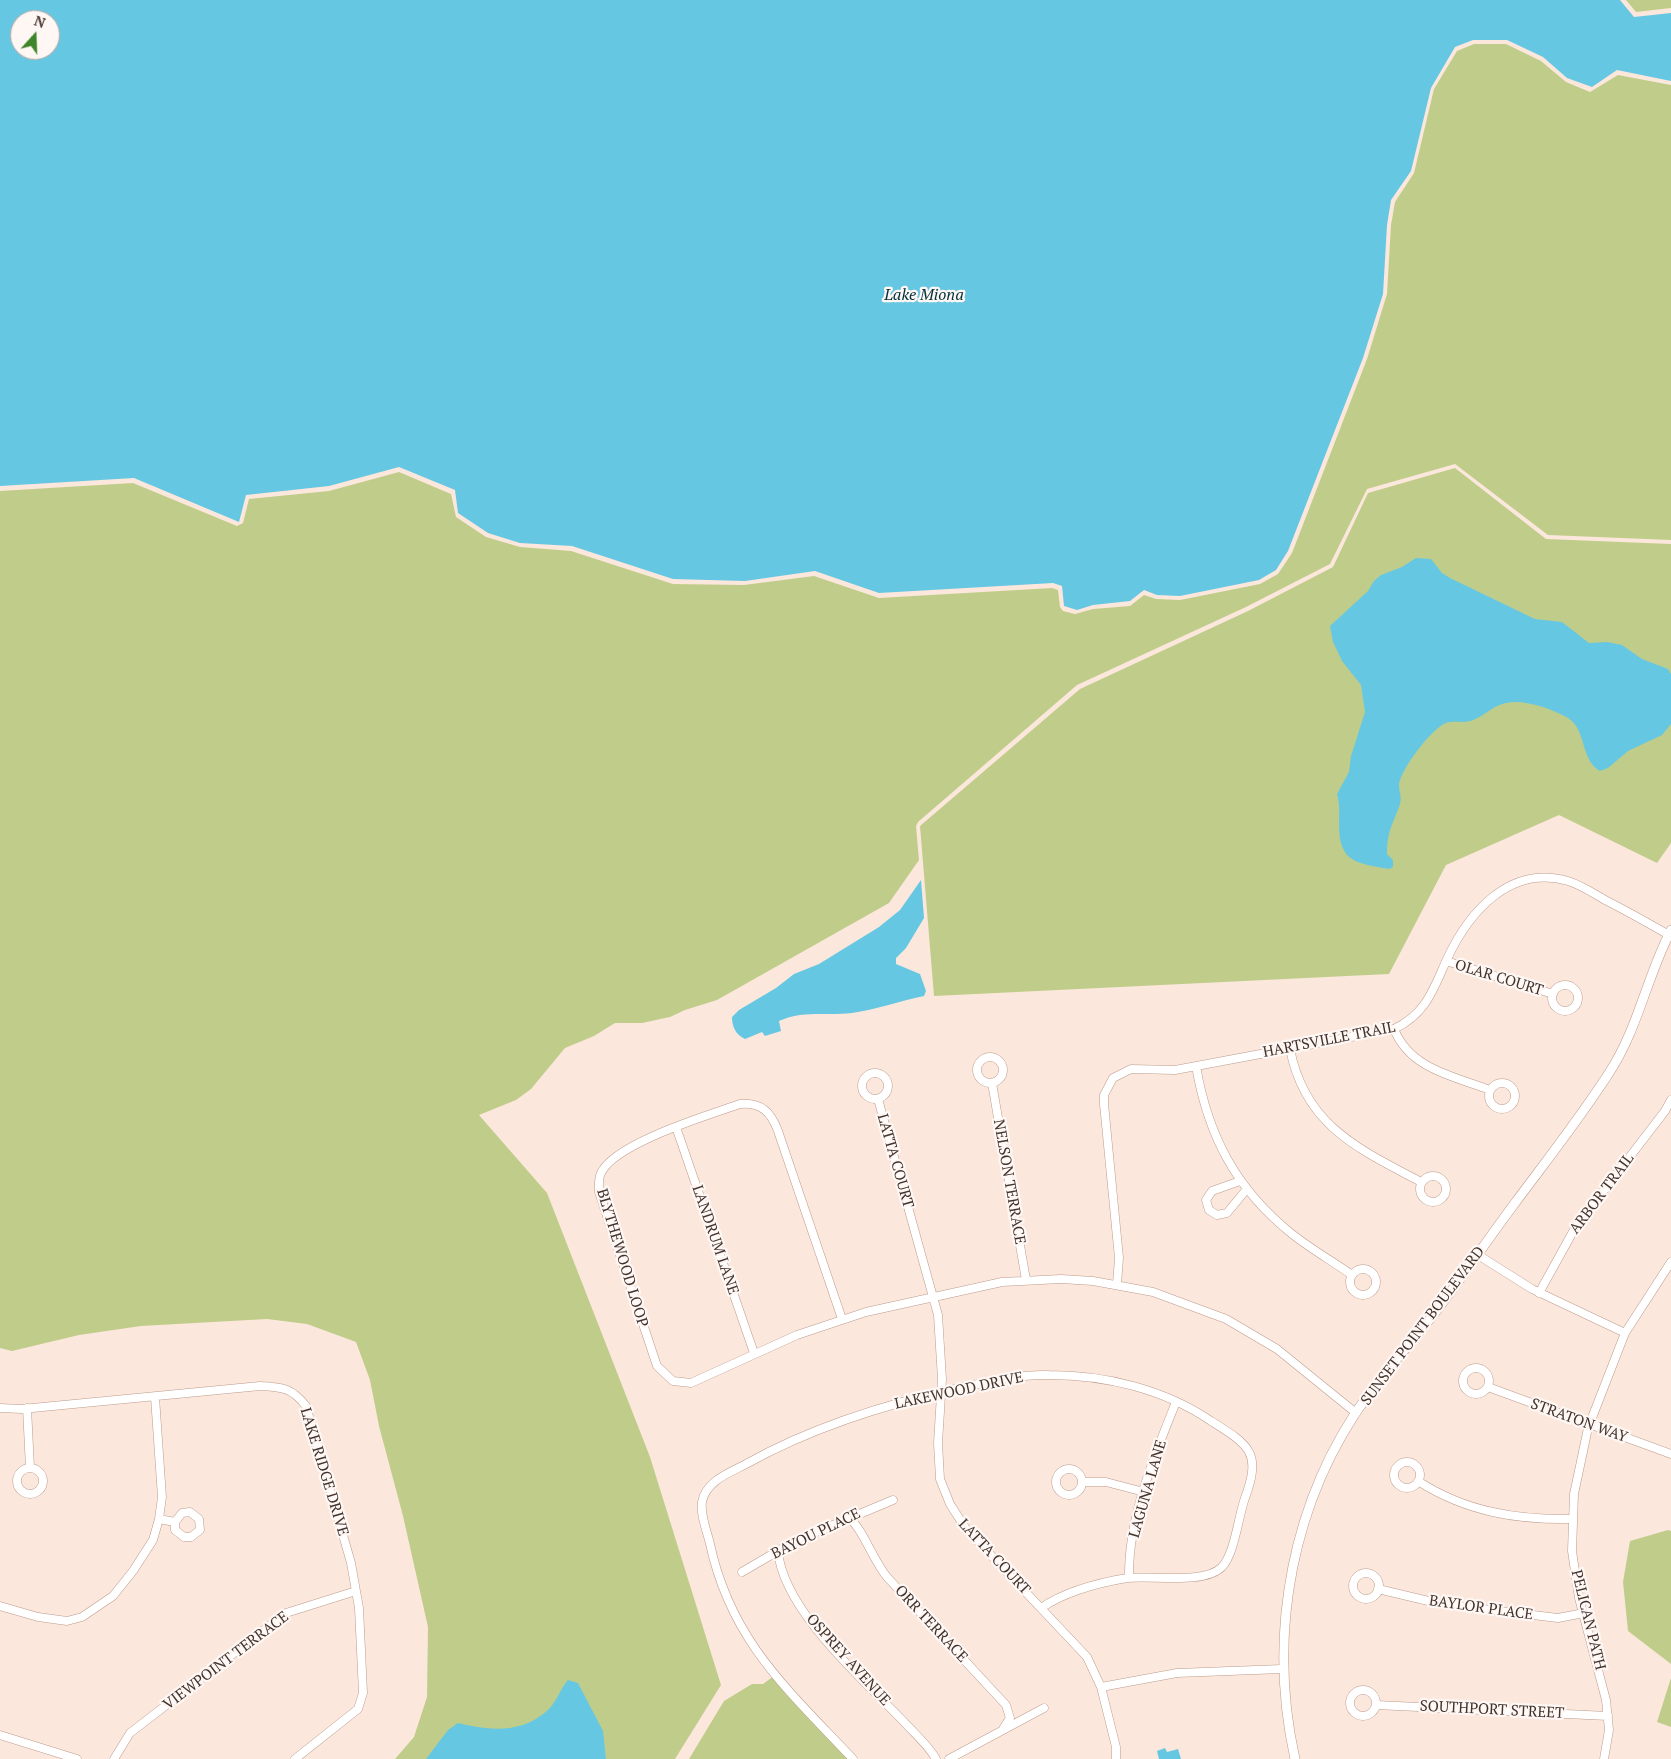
<!DOCTYPE html>
<style>
body{margin:0}
#map{position:relative;width:1671px;height:1759px;overflow:hidden;background:#fce7dd;font-family:"PT Serif",serif}
canvas{display:block}
.north{position:absolute;left:10px;top:10px;width:50px;height:50px;box-sizing:border-box;background:#fff7f4;border:1px solid #b3a9a4;border-radius:50%;rotate:20deg;font-size:14px;font-weight:700;line-height:20px;text-align:center;color:#41332d}
.north::after{content:'';display:block;margin:auto;width:18px;height:22px;background:#3f862b;clip-path:polygon(50% 0,100% 100%,50% 72%,0 100%)}
</style>
<div id="map">
<canvas width="1671" height="1759"></canvas>
<div class="north">N</div>
</div>
<script>
const g = document.querySelector('canvas').getContext('2d');
g.lineJoin = 'round';
function paint(path, color) {
  g.fillStyle = color;
  g.fill(path, 'evenodd');
}
function stroke(path, color, width, dash) {
  g.strokeStyle = color;
  g.lineWidth = width;
  g.lineCap = dash ? 'butt' : 'round';
  g.setLineDash(dash || []);
  g.stroke(path);
}
function write(font, color, halo, rows, align = 'center') {
  g.font = font + ' "PT Serif",serif';
  g.lineWidth = 4.5;
  g.setLineDash([]);
  g.textBaseline = 'middle';
  g.strokeStyle = halo;
  g.fillStyle = color;
  for (const [text, x, y, turn = 0] of rows) {
    g.save();
    g.translate(x, y);
    g.rotate((+turn || 0) * Math.PI / 180);
    g.textAlign = isNaN(turn) ? turn : align;
    if (halo) g.strokeText(text, 0, 0);
    g.fillText(text, 0, 0);
    g.restore();
  }
}
paint(new Path2D(`
 M1626,0H1671V8L1636,12Z
 M1474,44H1506L1541,61L1566,82L1590,92L1618,75L1671,85V540L1548,535L1455,464L1367,489L1330,564L1246,607L1077,685L918,822L916,826L919,860L889,903L717,1000L685,1010L670,1017L642,1023H615L594,1036L565,1048L531,1089L516,1100L479,1115L547,1193L650,1457L721,1685L675,1759H395L414,1737L427,1697L428,1627L403,1516L379,1426L370,1380L356,1342L307,1324L267,1319L141,1326L79,1335L12,1351L0,1348V491L133,483L237,526L243,523L249,499L329,491L399,472L451,494L456,517L486,537L520,547L571,551L673,584L744,585L814,576L879,598L1052,588L1058,590L1060,607L1063,611L1075,614L1093,609L1130,606L1144,595L1156,599L1180,600L1260,584L1278,574L1292,553L1367,359L1387,294L1391,225L1395,202L1414,173L1434,89L1457,51Z
 M1455,468L1546,539L1671,544V843L1657,863L1559,815L1446,865L1389,974L934,996L920,826L1080,689L1248,611L1333,567L1368,493Z
 M1668,1530L1671,1531V1664L1628,1631L1623,1582L1630,1541Z
 M775,1675L853,1759H689L724,1701L752,1684H763Z
 M1671,1678V1727L1657,1722Z`), '#c0cd8a');
paint(new Path2D(`
 M0,0H1620L1634,17L1671,13V81L1617,70L1592,87L1567,78L1543,57L1507,40H1473L1455,47L1431,88L1411,171L1391,200L1387,225L1383,294L1363,358L1288,551L1276,570L1259,580L1180,596L1157,595L1144,590L1130,601L1093,605L1077,610L1064,606L1062,586L1053,583L879,593L815,571L745,581L673,579L572,546L520,543L488,533L458,513L455,490L399,467L329,486L246,495L239,522L134,478L0,486ZM20,20H50V50H20Z
 M1416,558L1431,559L1442,573L1450,578L1535,619L1562,622L1589,643L1607,642L1622,645L1642,659L1668,669L1671,674V724L1662,735L1628,751L1608,768L1600,771C1580,760 1587,730 1568,718C1552,709 1524,699 1506,703C1494,705 1484,716 1473,720C1465,724 1454,720 1446,723C1432,728 1400,770 1399,785C1399,792 1402,797 1400,804C1393,825 1387,830 1387,854L1393,860V867L1389,869C1357,863 1339,863 1339,825C1339,813 1340,804 1337,794L1349,772L1351,756L1365,712L1361,685L1342,661L1333,642L1330,626L1368,591L1374,581L1381,575L1402,567Z
 M921,880L924,918L906,948L896,958V964L920,974L926,991L924,996C900,1001 875,1010 852,1013C827,1016 802,1010 779,1021L781,1031L765,1036L762,1032L745,1039C736,1035 732,1027 732,1017L739,1010L776,988L794,974L819,964L879,927L900,910Z
 M568,1680L578,1683L603,1731L606,1759H426L448,1730L458,1723C490,1731 523,1734 549,1709C557,1701 560,1689 568,1680Z
 M1165,1748L1167,1752L1178,1749L1181,1759H1159L1157,1751Z`), '#66c7e2');
const minor = new Path2D(`
 M1446,961L1553,994
 M1552 998a13 13 0 1 1 26 0a13 13 0 1 1-26 0Z
 M1394,1029C1410,1069 1453,1076 1490,1090
 M1290,1049C1305,1126 1359,1149 1421,1182
 M977 1070a13 13 0 1 1 26 0a13 13 0 1 1-26 0Z
 M1196,1066C1208,1136 1236,1189 1292,1234C1311,1249 1332,1261 1352,1275
 M862 1086a13 13 0 1 1 26 0a13 13 0 1 1-26 0Z
 M1489 1096a13 13 0 1 1 26 0a13 13 0 1 1-26 0Z
 M992,1083L1026,1280
 M878,1099L938,1315L942,1379L938,1443L940,1479L950,1504L966,1529L1087,1657L1101,1687L1116,1747V1759
 M676,1127L754,1353
 M1420 1189a13 13 0 1 1 26 0a13 13 0 1 1-26 0Z
 M1240,1181L1212,1191L1206,1200L1209,1210L1217,1215L1227,1213L1246,1190
 M1478,1255L1532,1289L1625,1333
 M1350 1282a13 13 0 1 1 26 0a13 13 0 1 1-26 0Z
 M1117,1284L1119,1258L1104,1104V1095L1113,1078L1131,1069L1175,1070L1394,1029C1426,1014 1433,990 1447,959C1469,912 1510,864 1568,881C1581,885 1593,893 1605,900C1627,911 1648,923 1669,935
 M1539,1293L1575,1228L1665,1111L1671,1100
 M842,1319L778,1131C771,1112 761,1102 740,1104C709,1115 615,1143 601,1173C598,1179 599,1186 599,1192L657,1366L673,1381L691,1383L797,1335L866,1312L1002,1282L1061,1279L1093,1281L1153,1292L1226,1319L1277,1349L1356,1413
 M1463 1381a13 13 0 1 1 26 0a13 13 0 1 1-26 0Z
 M1488,1387L1671,1454
 M0,1408L22,1409L260,1386C283,1387 292,1388 306,1406L351,1563L359,1608L363,1693L358,1709L295,1759
 M27,1408L30,1468
 M1394 1475a13 13 0 1 1 26 0a13 13 0 1 1-26 0Z
 M17 1481a13 13 0 1 1 26 0a13 13 0 1 1-26 0Z
 M1056 1482a13 13 0 1 1 26 0a13 13 0 1 1-26 0Z
 M1418,1481C1466,1512 1517,1520 1573,1519
 M1082,1482H1106L1144,1492
 M848,1517C862,1527 873,1560 887,1577L1006,1705L1010,1718L1003,1729
 M159,1519L175,1522L182,1513L190,1512L199,1519L200,1530L191,1537H184L175,1530V1522
 M778,1551C783,1611 866,1682 906,1724C916,1735 929,1746 936,1759
 M742,1572L795,1541L893,1500
 M1353 1586a13 13 0 1 1 26 0a13 13 0 1 1-26 0Z
 M1129,1578C1128,1518 1154,1457 1176,1402
 M1378,1589L1441,1604L1558,1618L1584,1613
 M0,1606L38,1617L67,1621L82,1617L113,1596L133,1571L153,1540L159,1519L162,1497L155,1397
 M1101,1687L1177,1673L1282,1669
 M1350 1703a13 13 0 1 1 26 0a13 13 0 1 1-26 0Z
 M1376,1705L1608,1716
 M0,1735L77,1759
 M114,1759L130,1733L286,1613L356,1591
 M853,1759C788,1690 731,1641 710,1544C707,1531 700,1515 702,1502C706,1481 729,1473 746,1464C814,1426 889,1403 964,1387C992,1381 1020,1374 1049,1375C1105,1375 1164,1389 1211,1421C1249,1445 1262,1452 1245,1498C1238,1517 1235,1553 1222,1567C1204,1585 1152,1575 1127,1578C1097,1583 1066,1591 1041,1608
 M949,1759L1044,1708
 M1604,1759L1609,1730L1606,1700L1579,1598L1572,1551L1574,1494L1588,1428L1625,1333L1671,1262`);
const tertiary = new Path2D(`
 M1295,1759C1267,1633 1292,1499 1368,1395C1390,1365 1415,1339 1437,1310C1464,1275 1488,1239 1515,1203C1547,1160 1580,1118 1609,1073C1638,1029 1647,976 1671,930`);
stroke(minor, '#bc9b8b', 9);
stroke(tertiary, '#bc9b8b', 10);
stroke(minor, '#fff', 8);
stroke(tertiary, '#fff', 9);
write('15px', '#41332d', '#fff7f4', [
 ["OLAR COURT",1499,978,17],
 ["HARTSVILLE TRAIL",1329,1040,-11],
 ["LATTA COURT",895,1161,74],
 ["NELSON TERRACE",1009,1182,80],
 ["ARBOR TRAIL",1602,1194,-53],
 ["LANDRUM LANE",715,1240,71],
 ["BLYTHEWOOD LOOP",622,1258,73],
 ["SUNSET POINT BOULEVARD",1423,1326,-53],
 ["LAKEWOOD DRIVE",959,1391,-12],
 ["STRATON WAY",1579,1421,20],
 ["LAKE RIDGE DRIVE",324,1472,73],
 ["LAGUNA LANE",1148,1489,-74],
 ["BAYOU PLACE",816,1534,-26],
 ["LATTA COURT",994,1557,47],
 ["BAYLOR PLACE",1481,1608,8],
 ["PELICAN PATH",1588,1620,76],
 ["ORR TERRACE",931,1624,47],
 ["OSPREY AVENUE",848,1660,48],
 ["VIEWPOINT TERRACE",226,1661,-37],
 ["SOUTHPORT STREET",1492,1710,3]
]);
write('italic 16px', '#00303b', '#fff7f4', [
 ["Lake Miona",924,295]
]);
</script>
